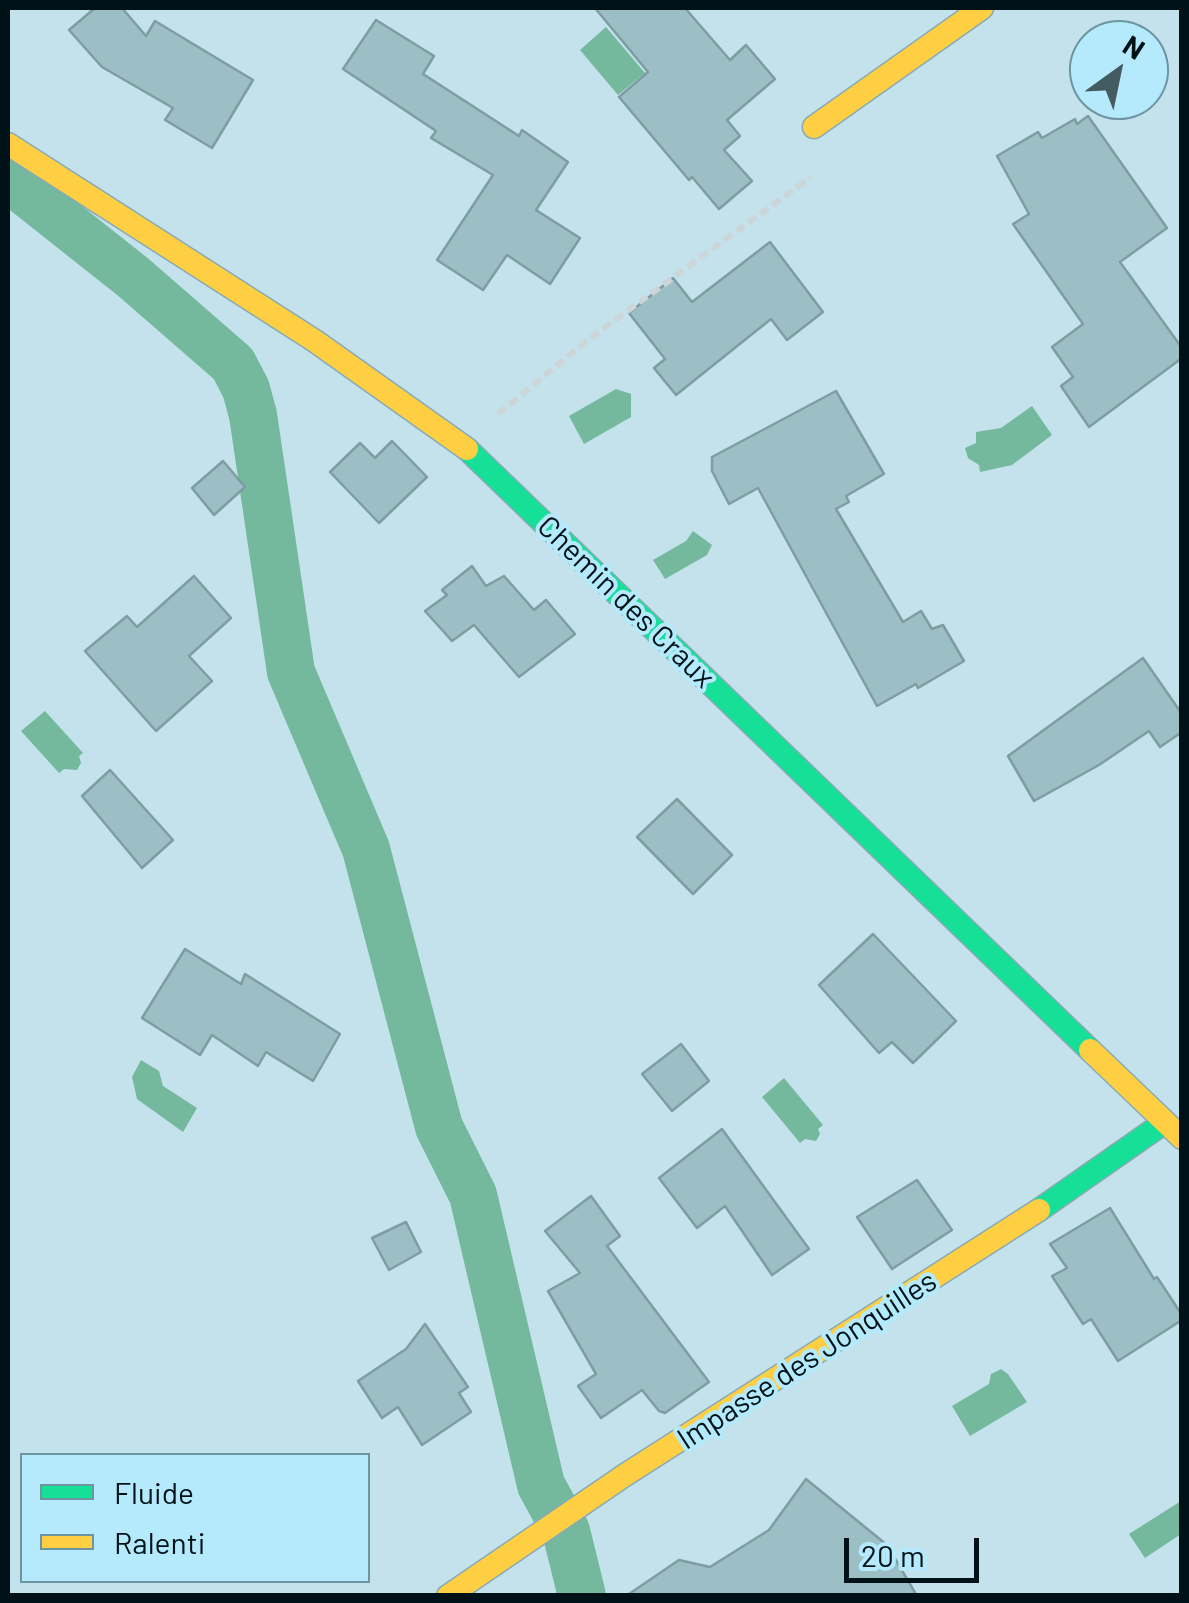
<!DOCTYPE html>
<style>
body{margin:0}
#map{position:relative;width:1189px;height:1603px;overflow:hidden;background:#c4e2ec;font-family:Barlow,sans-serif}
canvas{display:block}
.frame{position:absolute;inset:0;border:10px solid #001218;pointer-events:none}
.legend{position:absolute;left:20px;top:1453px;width:350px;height:130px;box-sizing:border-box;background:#b4eafc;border:2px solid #6c94a1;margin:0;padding:12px 18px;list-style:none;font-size:30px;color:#001218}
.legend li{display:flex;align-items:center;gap:20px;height:50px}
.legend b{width:50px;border:2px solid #6c94a1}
.north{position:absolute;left:1069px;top:20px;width:100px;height:100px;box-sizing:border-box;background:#b4eafc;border:2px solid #6c94a1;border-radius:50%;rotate:33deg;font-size:28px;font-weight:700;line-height:40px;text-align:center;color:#001218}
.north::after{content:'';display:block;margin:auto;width:35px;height:45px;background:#455b62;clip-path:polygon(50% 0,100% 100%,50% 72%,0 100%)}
.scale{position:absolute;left:844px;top:1538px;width:135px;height:45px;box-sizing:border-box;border:5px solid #001218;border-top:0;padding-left:12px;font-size:30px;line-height:35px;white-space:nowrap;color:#001218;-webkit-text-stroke:8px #b4eafc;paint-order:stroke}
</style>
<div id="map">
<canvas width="1189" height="1603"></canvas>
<div class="frame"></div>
<ul class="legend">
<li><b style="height:12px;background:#16e098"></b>Fluide</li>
<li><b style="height:12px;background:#ffcf43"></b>Ralenti</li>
</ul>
<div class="north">N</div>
<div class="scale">20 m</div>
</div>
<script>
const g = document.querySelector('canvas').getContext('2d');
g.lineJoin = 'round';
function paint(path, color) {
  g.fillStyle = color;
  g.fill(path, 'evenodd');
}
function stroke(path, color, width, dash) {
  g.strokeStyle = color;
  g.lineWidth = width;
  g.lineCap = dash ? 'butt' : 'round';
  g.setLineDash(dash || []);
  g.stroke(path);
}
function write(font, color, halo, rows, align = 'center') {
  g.font = font + ' Barlow,sans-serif';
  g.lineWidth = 8;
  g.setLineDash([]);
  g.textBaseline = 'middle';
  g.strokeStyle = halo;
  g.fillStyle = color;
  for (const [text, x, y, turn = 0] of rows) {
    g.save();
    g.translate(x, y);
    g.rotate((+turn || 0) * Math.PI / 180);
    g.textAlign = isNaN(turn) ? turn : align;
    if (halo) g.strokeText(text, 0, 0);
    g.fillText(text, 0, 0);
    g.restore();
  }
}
paint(new Path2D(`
 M606,27L645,73L618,95L580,50Z
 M616,389L631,394V417L584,444L569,416Z
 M1032,406L1052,435L1012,465L980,472L979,465L968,458L965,448L976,443V432L1001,428Z
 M693,531L712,545L707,555L665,579L653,560L686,541Z
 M45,711L83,753L79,756L81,763L77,770L64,769L59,773L21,731Z
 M141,1060L159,1071L163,1086L197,1108L183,1132L137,1099L132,1077Z
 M784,1078L823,1125L818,1129L820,1134L816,1141L805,1139L800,1143L762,1097Z
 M1001,1369L1008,1374L1027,1402L970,1436L952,1406L989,1384L991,1374Z
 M1181,1501V1534L1145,1558L1129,1534Z`), '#74b89e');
stroke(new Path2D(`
 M8,178L133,277L233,364L246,389L253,415L291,672L366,849L439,1127L473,1195L541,1485L566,1531L582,1596`), '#74b89e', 48);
const building = new Path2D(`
 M95,8H122L146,36L155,21L253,80L212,148L165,120L173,108L102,67L69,30Z
 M595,8H685L730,60L746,45L775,79L727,120L740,136L724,150L752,181L719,209L692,177L689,180L619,97L648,72Z
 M376,20L434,56L423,74L519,136L522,130L568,162L536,210L580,238L550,284L507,255L483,290L437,260L493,175L431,138L436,131L343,69Z
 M1088,116L1167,228L1120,262L1182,348V358L1089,427L1061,386L1073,377L1052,347L1083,324L1013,224L1029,214L997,156L1038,132L1042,138L1075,119L1077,124Z
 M770,242L823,312L787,340L771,319L676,395L654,368L665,359L629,313L673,278L692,302Z
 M836,391L884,474L846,496L849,502L836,509L903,622L921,611L932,629L943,625L964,661L918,688L916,684L877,706L758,488L729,504L712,471V457Z
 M392,441L427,477L379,523L330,472L360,443L375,458Z
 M223,461L245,487L214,515L192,488Z
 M472,566L486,586L504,576L534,610L546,600L575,634L519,677L474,625L452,641L425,611L447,595L442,590Z
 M194,576L231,618L189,656L212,681L156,731L85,651L127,616L137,627Z
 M1143,658L1182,714V732L1160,747L1149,731L1099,765L1034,801L1008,756Z
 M110,770L173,840L142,868L82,796Z
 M677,799L732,855L693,894L637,837Z
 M873,934L956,1021L913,1063L892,1042L879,1053L819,985Z
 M185,949L241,984L245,974L340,1034L313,1081L266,1052L258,1066L212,1035L200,1055L142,1018Z
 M681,1044L709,1081L672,1111L642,1074Z
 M722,1129L809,1249L772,1275L725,1206L697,1228L659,1178Z
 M917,1180L952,1230L892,1269L857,1217Z
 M591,1196L620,1236L607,1246L709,1382L665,1413L659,1411L642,1390L601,1418L578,1386L596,1374L548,1291L580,1273L545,1231Z
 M1110,1208L1154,1279L1157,1277L1182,1315V1320L1118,1361L1091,1319L1083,1324L1052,1276L1067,1268L1050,1244Z
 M406,1222L421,1252L389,1270L372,1238Z
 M425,1324L468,1387L459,1393L471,1412L422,1445L398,1407L382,1418L358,1381L406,1349Z
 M806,1479L887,1545L917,1596H626L679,1560L710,1567L769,1530Z`);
paint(building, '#9bbfc5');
stroke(building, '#7e9da2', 2.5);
const fast = new Path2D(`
 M467,449L1090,1050
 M1039,1210L1165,1122`);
const slow = new Path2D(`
 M814,127L982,8
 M8,144L315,341L467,449
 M1090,1050L1182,1138
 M448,1596L625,1475L1039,1210`);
stroke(fast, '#88aab4', 25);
stroke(slow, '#88aab4', 25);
stroke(new Path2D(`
 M498,414L589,339L811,177`), '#ccd5d8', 6, [10, 5]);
stroke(fast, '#16e098', 22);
stroke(slow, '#ffcf43', 22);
write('30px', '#001218', '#b4eafc', [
 ["Chemin des Craux",626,602,44],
 ["Impasse des Jonquilles",807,1360,-33]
]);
</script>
